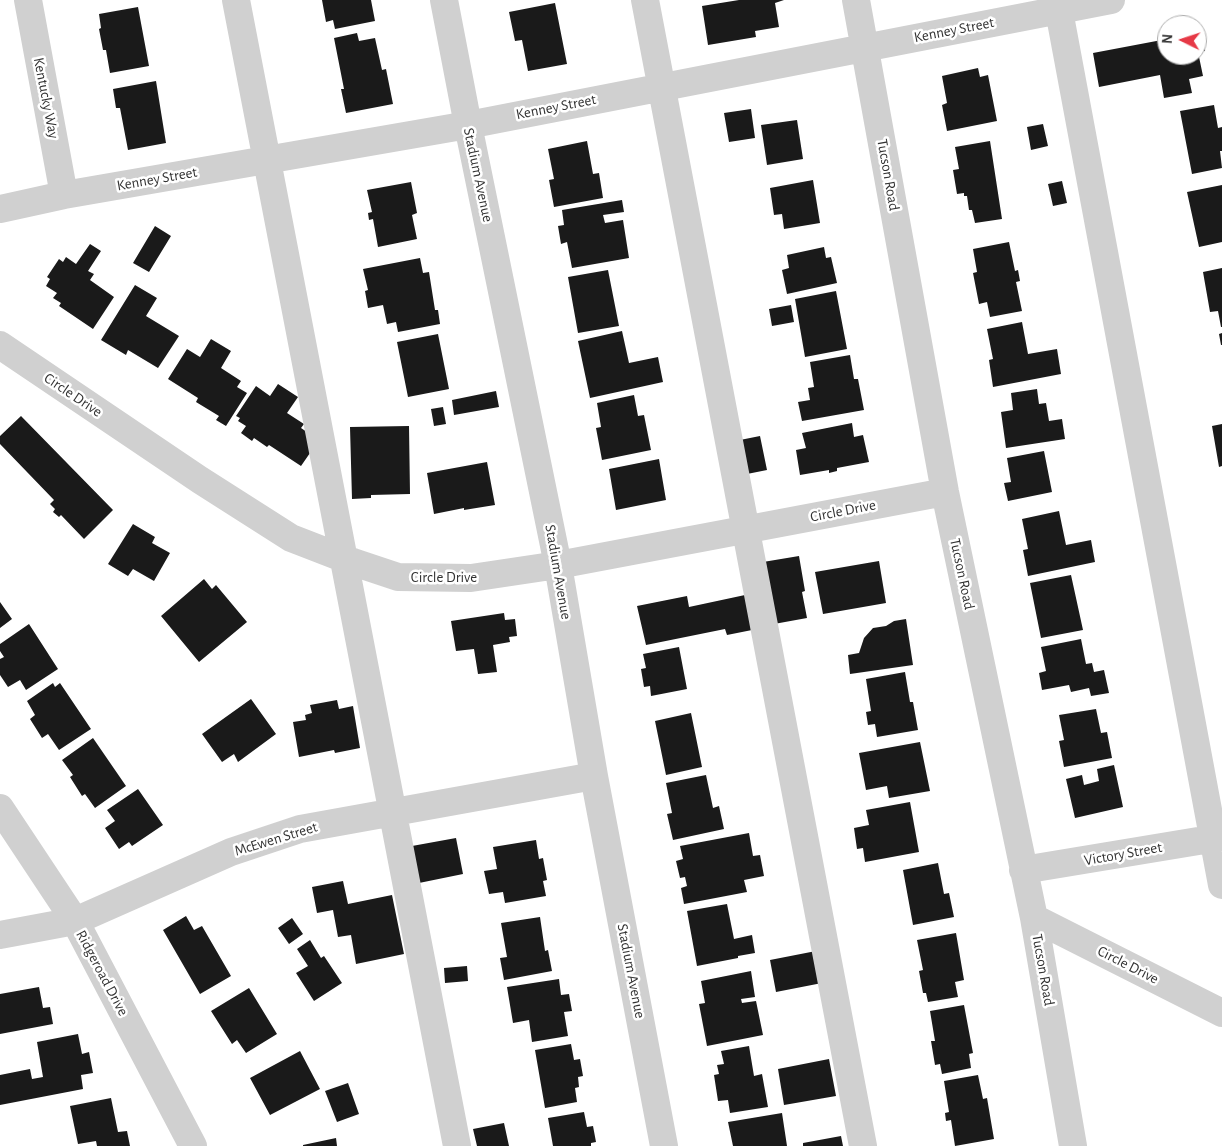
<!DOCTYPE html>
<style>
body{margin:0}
#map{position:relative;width:1222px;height:1146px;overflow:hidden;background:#fff;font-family:"Alegreya Sans",sans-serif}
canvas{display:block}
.north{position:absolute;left:1157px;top:15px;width:50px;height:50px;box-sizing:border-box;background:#fff;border:1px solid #adadad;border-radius:50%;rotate:274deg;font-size:14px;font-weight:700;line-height:20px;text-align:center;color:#333}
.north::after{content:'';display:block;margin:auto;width:18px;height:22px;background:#e63946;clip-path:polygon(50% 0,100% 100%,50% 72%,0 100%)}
</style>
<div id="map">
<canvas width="1222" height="1146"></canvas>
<div class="north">N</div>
</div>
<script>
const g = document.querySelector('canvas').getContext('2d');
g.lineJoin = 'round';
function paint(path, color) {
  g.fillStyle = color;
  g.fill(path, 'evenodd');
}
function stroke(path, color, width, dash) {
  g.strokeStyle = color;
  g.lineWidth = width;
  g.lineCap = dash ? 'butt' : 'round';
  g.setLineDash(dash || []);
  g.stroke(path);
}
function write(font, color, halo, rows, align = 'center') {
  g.font = font + ' "Alegreya Sans",sans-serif';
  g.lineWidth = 5;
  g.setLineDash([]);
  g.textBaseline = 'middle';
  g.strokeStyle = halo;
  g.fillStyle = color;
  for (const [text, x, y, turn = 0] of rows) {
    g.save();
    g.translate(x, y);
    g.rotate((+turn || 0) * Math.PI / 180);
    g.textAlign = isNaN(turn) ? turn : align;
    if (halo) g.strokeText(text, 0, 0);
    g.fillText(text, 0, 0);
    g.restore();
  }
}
paint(new Path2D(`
 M322,0H371L375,21L335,29L333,20L326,22Z
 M739,0H784L775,3L779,27L755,31L756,37L708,45L702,6Z
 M555,3L567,64L528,71L522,40L515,41L509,12Z
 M138,7L149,66L110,73L106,50H103L99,29L101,28L99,14Z
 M357,33L359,41L375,38L382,70L386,69L393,104L346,113L341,89H344L334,38Z
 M1197,33H1201L1205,51L1198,52L1203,76L1189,79L1192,93L1164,98L1160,75L1099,87L1093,53L1167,39V55H1197Z
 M978,68L980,77L988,75L997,121L947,131L942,105L947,103L942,76Z
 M156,81L166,143L128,150L120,108H116L113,89Z
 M1214,105L1218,128L1222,127V151H1220L1222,168L1192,174L1180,111Z
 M751,109L755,138L729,142L724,113Z
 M797,120L803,159L767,165L761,125Z
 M1043,124L1048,146L1031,150L1027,127Z
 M587,141L593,174L599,173L603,198L554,207L549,180L554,179L548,149Z
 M990,141L1002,219L975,223L972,210H969L967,196H964V193L957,194L953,170L959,169L955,147Z
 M813,180L820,223L784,229L782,214L774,215L770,188Z
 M1062,181L1067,203L1053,206L1048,184Z
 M411,182L417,213L412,215L417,239L378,247L373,219L369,220L368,213L372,212L367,190Z
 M1222,185V242L1199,247L1187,192Z
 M622,200L624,212L603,215L605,223L623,220L629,258L572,268L567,242L561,244L558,226L564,225L562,210Z
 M155,226L171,236L149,272L133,263Z
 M1009,242L1015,271L1018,270L1020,281L1016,282L1022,311L990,317L987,302L979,304L973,273L977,272L973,249Z
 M90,244L101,251L88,271L94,274L90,280L114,297L93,329L59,306L61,303L53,298L57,293L46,286L50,279L47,277L59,259L63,262L66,257L76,264Z
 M824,247L826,258L831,257L837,283L787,294L782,270L789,268L787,255Z
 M420,258L423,273L429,272L435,310H438L440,324L398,332L396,322L387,324L383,305L368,308L365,291L368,290L363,269Z
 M1222,268V327H1221L1218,311L1210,312L1203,272Z
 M608,270L619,326L578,333L568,277Z
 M135,285L157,298L146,316L179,336L158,368L128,350L126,355L101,340Z
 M836,291L847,349L805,357L795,299Z
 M791,305L794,322L772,326L769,309Z
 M1022,322L1028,354L1057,349L1061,374L993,387L989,360L993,359L987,329Z
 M622,331L629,363L658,357L663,382L590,398L578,341Z
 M1222,333V345H1221L1219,334Z
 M438,334L449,389L408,397L397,342Z
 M211,339L231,351L221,368L241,381L237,387L247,393L226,426L216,420L219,416L196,402L198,398L168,379L187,349L200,357Z
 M850,355L854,379H858L864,410L802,421L798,402L810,400L808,388L814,387L810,362Z
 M278,384L298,397L287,413L304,424L301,428L319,440L301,466L269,445L267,447L254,438L252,441L241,433L246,426L238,421L240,418L236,416L256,386L270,396Z
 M1037,389L1039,404L1046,403L1049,421L1062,419L1065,439L1006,448L1001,412L1013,410L1011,393Z
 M496,391L499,407L454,415L452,400Z
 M634,395L638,416L644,415L651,450L602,460L596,428L601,427L597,403Z
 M443,407L446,424L434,426L431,409Z
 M21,416L113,510L84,539L61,515L59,517L53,512L55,509L50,504L54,500L0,444V436Z
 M852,423L854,437L863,435L869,462L837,468V471L829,473V470L800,475L796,450L806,448L802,433Z
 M1222,424V466L1219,467L1212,426Z
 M409,426L410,494L371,495V498L352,499L350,427Z
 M760,436L767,470L747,474L740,440Z
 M1044,451L1052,492L1008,501L1004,483L1011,482L1007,458Z
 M659,459L666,500L616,510L609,469Z
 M487,462L495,505L464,510V508L434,514L427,473Z
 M1059,511L1066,545L1091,540L1095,562L1028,576L1023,550L1028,549L1022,519Z
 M133,524L155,537L152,543L170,553L154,581L133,569L128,576L108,564Z
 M799,556L805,591L802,592L807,618L774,624L763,562Z
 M879,561L886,603L823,614L815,572Z
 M1071,575L1083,630L1041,638L1030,583Z
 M204,579L212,589L216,585L247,622L199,662L161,616Z
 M745,595L752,630L727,635L725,629L646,645L637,606L687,596L689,607Z
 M0,602L12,619L0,628Z
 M504,613L505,620L515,619L517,636L509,637L510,642L493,645L497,672L478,674L474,649L456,651L451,621Z
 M906,619L913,665L850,674L848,655L859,653L864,638L873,628L886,626L894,621Z
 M29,624L58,669L26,690L20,680L8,687L0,675V659L4,657L0,651V644Z
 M1081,639L1086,664L1092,663L1094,672L1104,670L1109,693L1091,696L1089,688L1071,692L1069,685L1042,690L1039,673L1046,671L1041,647Z
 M679,647L687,689L651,696L650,686L644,687L641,669L646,668L643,654Z
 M905,672L910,702H913L918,730L877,737L875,724L868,725L866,712L871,711L866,679Z
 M53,683L55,687L60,683L91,729L59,750L48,734L42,738L30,719L35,715L27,701Z
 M251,699L276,734L238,762L234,754L222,762L202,734Z
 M337,700L339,709L353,706L360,748L335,753L334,750L299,757L293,722L306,720L305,715L312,713L310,705Z
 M1096,709L1101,733L1107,732L1112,758L1064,767L1059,741L1064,740L1059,715Z
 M691,713L702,767L666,775L655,721Z
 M93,738L126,786L95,808L85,794L82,796L70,777L73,775L62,760Z
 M920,742L930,791L889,798L887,786L866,790L859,753Z
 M1114,765L1123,807L1075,818L1066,779L1082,775L1084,785L1099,781L1097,769Z
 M706,775L713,808L719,806L724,829L673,840L667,814L672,813L666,783Z
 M138,789L163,825L132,846L129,842L119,849L105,828L115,821L107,810Z
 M910,802L919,852L865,862L863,848L857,849L854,828L869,825L866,810Z
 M749,833L753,856L760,855L764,876L744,880L747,892L684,904L681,888L687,886L685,877L680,878L676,861L683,859L680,846Z
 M456,838L463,874L419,883L412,846Z
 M536,840L539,859L543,858L547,880L543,881L546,896L505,903L503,892L489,894L484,871L497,869L493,847Z
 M938,863L944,894L949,893L954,917L913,925L903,870Z
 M343,881L348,904L392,895L404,954L356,964L351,935L338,937L333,910L317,913L312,887Z
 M727,904L734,939L752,935L755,953L738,956V958L697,966L687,911Z
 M186,916L194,930L202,926L231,976L200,994L163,930Z
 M540,917L545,951L548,950L552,971L504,980L500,958L507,957L501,923Z
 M292,918L303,934L289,944L278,928Z
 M956,933L964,980L955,982L958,997L928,1002L926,993H923L919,971L923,970L917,940Z
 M310,940L321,958L324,956L342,983L314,1001L296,973L308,966L297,949Z
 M816,951L822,983L776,992L770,960Z
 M467,966L468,981L445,983L444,968Z
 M751,971L755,997L741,999L742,1003L756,1001L763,1035L707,1046L699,1004L705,1003L701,981Z
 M559,979L561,995L569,994L572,1011L564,1012L568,1036L532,1042L529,1020L513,1023L507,987Z
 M39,987L43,1008L50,1007L53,1024L0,1034V994Z
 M249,988L277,1034L246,1053L237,1040L232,1044L211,1011Z
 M964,1005L973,1053L969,1054L971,1068L942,1074L940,1064L935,1065L931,1041H935L930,1011Z
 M78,1034L82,1054L89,1052L93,1073L81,1075L83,1089L0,1105V1075L30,1069L32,1079L43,1077L37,1042Z
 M571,1044L574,1060L580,1059L583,1076L578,1077L579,1087L575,1088L577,1102L545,1108L535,1050Z
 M749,1046L754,1076L762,1074L768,1107L730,1113L728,1100L718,1101L714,1075L719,1074L717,1065L724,1064L721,1051Z
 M300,1051L320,1089L270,1115L250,1078Z
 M829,1059L836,1096L784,1105L778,1069Z
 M978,1075L983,1099L987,1098L994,1139L955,1146L951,1120L946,1121L945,1113L949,1112L944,1081Z
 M348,1083L359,1114L337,1122L325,1091Z
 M111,1098L118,1132L127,1131L130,1146H97L96,1141L78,1144L70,1106Z
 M584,1112L587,1127L593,1126L596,1142L591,1143V1146H553L548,1118Z
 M782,1113L787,1146H733L728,1122Z
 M504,1123L509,1146H477L473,1129Z
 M841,1136L843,1146H803V1143Z
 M336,1138L337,1146H303V1145Z`), '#1a1a1a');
stroke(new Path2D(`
 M28,0L64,195
 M236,0L457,1146
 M444,0L468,125L558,565L594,776L664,1146
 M645,0L863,1146
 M856,0L945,492L1034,918L1073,1146
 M1057,0L1222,885
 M0,209L64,195L468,125L1111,0
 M0,345L200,480L291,538L353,562L398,577L471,578L558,565L945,492
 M0,808L75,921L193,1146
 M1023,870L1222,837
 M1034,918L1222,1013
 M0,935L75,921L231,852L300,829L594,776`), '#d0d0d0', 28);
write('15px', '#333', '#fff', [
 ["Kenney Street",954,30,-11],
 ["Kentucky Way",46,98,79],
 ["Kenney Street",556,107,-11],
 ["Stadium Avenue",478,175,78],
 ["Tucson Road",888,175,80],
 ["Kenney Street",157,179,-10],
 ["Circle Drive",73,395,34],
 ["Circle Drive",843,511,-11],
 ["Stadium Avenue",558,572,80],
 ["Tucson Road",962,574,78],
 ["Circle Drive",444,577],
 ["McEwen Street",276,839,-17],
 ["Victory Street",1123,854,-10],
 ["Circle Drive",1128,965,27],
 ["Tucson Road",1043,970,80],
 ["Stadium Avenue",631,971,79],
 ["Ridgeroad Drive",102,973,62]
]);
</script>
